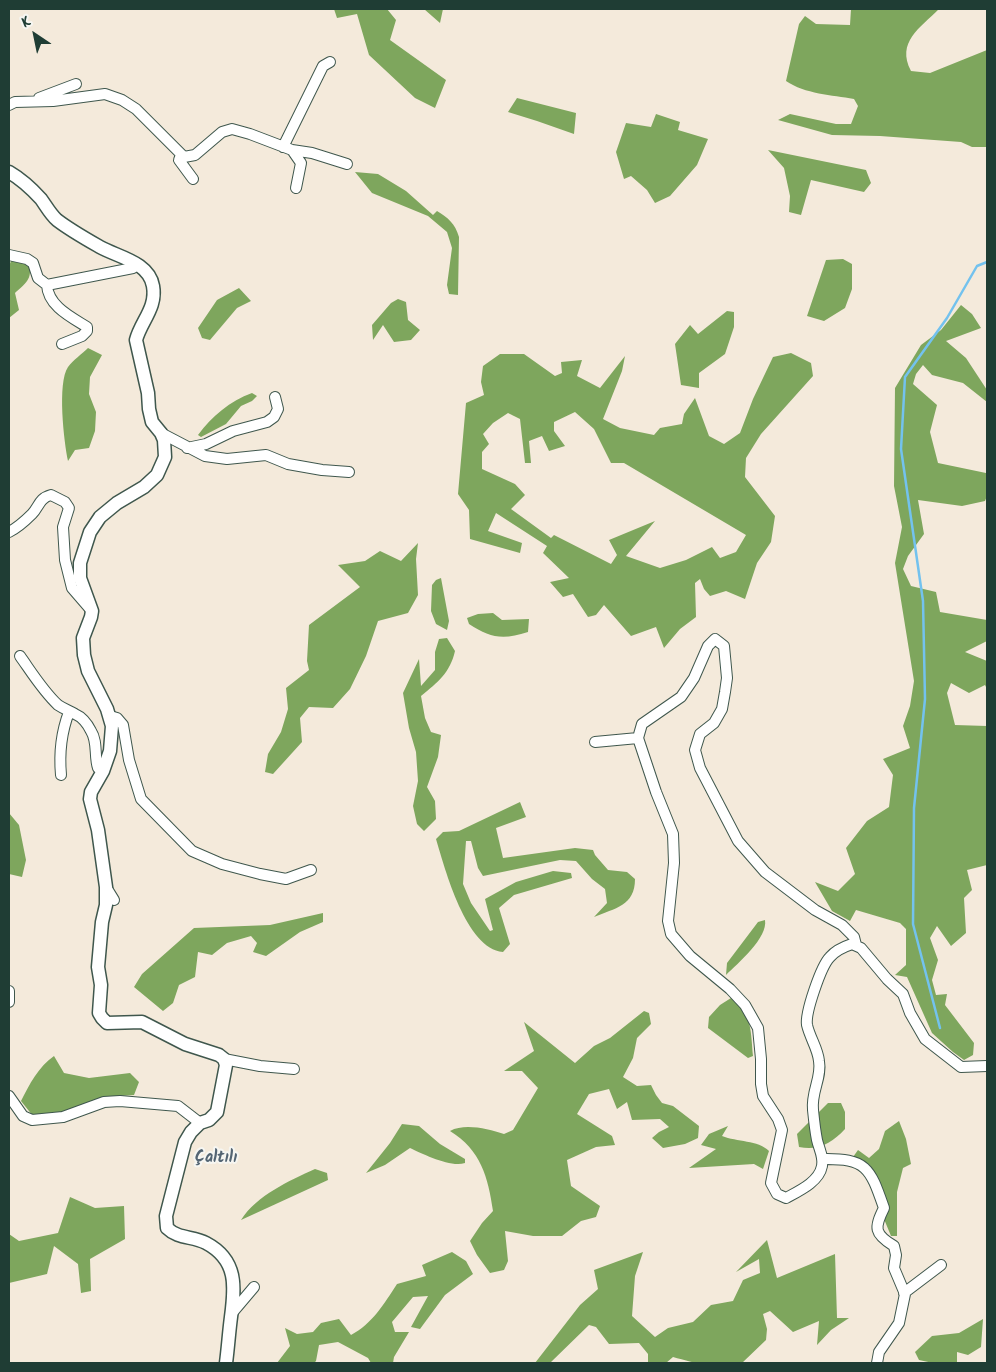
<!DOCTYPE html>
<meta charset="utf-8">
<style>
body{margin:0}
#map{position:relative;width:996px;height:1372px;overflow:hidden;background:#f4eadb;font-family:Kalam,sans-serif}
canvas{display:block}
.frame{position:absolute;inset:0;border:10px solid #1f3d34;pointer-events:none}
.north{position:absolute;left:10px;top:10px;width:50px;height:50px;-webkit-text-stroke:4px #f6f6f2;paint-order:stroke;rotate:326deg;font-size:14px;font-weight:700;line-height:20px;text-align:center;color:#1f3d34}
.north::after{content:'';display:block;margin:auto;width:18px;height:22px;background:#1f3d34;clip-path:polygon(50% 0,100% 100%,50% 72%,0 100%)}
</style>
<div id="map">
<canvas width="996" height="1372"></canvas>
<div class="frame"></div>
<div class="north">K</div>
</div>
<script>
const g = document.querySelector('canvas').getContext('2d');
g.lineJoin = 'round';
function paint(path, color) {
  g.fillStyle = color;
  g.fill(path, 'evenodd');
}
function stroke(path, color, width, dash) {
  g.strokeStyle = color;
  g.lineWidth = width;
  g.lineCap = dash ? 'butt' : 'round';
  g.setLineDash(dash || []);
  g.stroke(path);
}
function write(font, color, halo, rows, align = 'center') {
  g.font = font + ' Kalam,sans-serif';
  g.lineWidth = 4;
  g.setLineDash([]);
  g.textBaseline = 'middle';
  g.strokeStyle = halo;
  g.fillStyle = color;
  for (const [text, x, y, turn = 0] of rows) {
    g.save();
    g.translate(x, y);
    g.rotate((+turn || 0) * Math.PI / 180);
    g.textAlign = isNaN(turn) ? turn : align;
    if (halo) g.strokeText(text, 0, 0);
    g.fillText(text, 0, 0);
    g.restore();
  }
}
paint(new Path2D(`
 M334,9H387L396,20L390,40L446,80L435,108L415,98L369,55L357,14L337,18Z
 M424,9H443L440,23Z
 M851,9H939C920,28 896,42 911,71L930,73L987,50V147H972L961,142L880,136L832,135L778,120L790,114L836,124H851L858,106L854,99C832,95 805,94 786,81L799,24L805,16L816,24L850,25Z
 M517,98L576,113L574,134L537,121L508,112Z
 M656,114L680,122L678,130L708,139L697,165L670,196L655,203L647,190L631,176L624,179L616,152L626,123L651,127Z
 M768,150L866,170L871,183L864,192L811,180L801,215L789,212L790,196L784,168Z
 M355,172L378,174L406,191L433,215L437,211C448,218 455,223 459,237L458,295L449,294L447,285L452,248L447,232L428,216L372,193Z
 M843,259L852,264V289L845,308L824,321L807,316L826,260Z
 M11,261H22L29,264C33,279 25,284 15,293L19,310L9,318V285L10,284L9,266Z
 M239,288L251,301L237,308L210,340L202,338L198,328L217,300Z
 M398,299L406,302L408,320L420,330L411,340L394,342L383,325L373,340L372,325L391,303Z
 M961,305L972,314L981,328L946,341L966,358L987,390V402L963,383L932,375L923,365L916,374L913,384L937,405L930,432L938,463L986,473L987,496L985,501L962,506L918,500L924,534L908,556L903,569L911,586L936,592L940,612L987,620V641L965,652L987,661V689L985,685L969,693L951,683L947,693L955,725L987,726V865L967,870L972,890L964,898L966,933L951,946L937,926L930,938L938,960L932,980L936,995L947,994L945,1005L974,1043L973,1055L964,1060L953,1052L932,1033L907,977L895,975L906,965V929L900,923L856,910L850,921L832,911L815,882L838,891L855,874L846,848L867,821L889,807L893,775L883,759L910,748L903,726L910,706L914,681L895,563L902,527L894,486L895,388L921,345L941,330Z
 M727,311L734,312V327L725,354L699,373V388L681,385L675,344L690,325L698,334Z
 M88,348L102,355L90,377L89,394L96,412L95,431L89,448L75,450L68,461C64,442 57,383 68,367C73,360 82,354 88,348Z
 M791,353L811,363L813,376L761,434L746,458L745,477L775,516L771,542L757,563L745,599L726,591L710,596L704,589L700,579L695,583L696,617L680,629L664,648L656,627L631,636L604,605L596,615L588,617L573,594L563,597L550,582L569,578L543,553L547,546L496,513L488,531L522,543L520,553L470,539L469,510L458,494L466,403L484,395L481,382L483,366L500,354H524L555,376L562,373L561,362L582,360L577,376L600,388L625,356L622,371L603,419L620,428L654,435L660,428L682,424L684,414L695,398L709,436L724,444L740,433L753,399L773,357ZM575,412L594,429L611,463H624L746,535L736,552L720,558L712,547L686,560L660,568L626,556L655,521L609,540L617,555L611,564L554,535L551,538L511,509L525,495L515,484L482,469V452L489,444L483,434L493,423L508,413L520,419L525,463H531L529,441L542,436L549,451L565,446L554,431V422Z
 M252,393L257,396L252,401L241,406L226,424L201,437L198,435C212,416 230,401 252,393Z
 M418,543L416,559L418,595L408,613L378,621L366,656L350,689L333,708L309,707L300,718L302,742L273,774L265,772L268,754L281,732L288,709L286,688L309,670L307,661L309,625L360,587L338,565L365,561L380,551L401,561Z
 M441,578L449,621L447,630L436,624L431,611L432,585L436,580Z
 M493,613L502,620L529,619L528,632C503,640 490,638 469,624L467,618L478,614Z
 M447,638L455,651C450,673 438,682 421,696L425,718L431,732L441,735L438,757L427,787L435,801L436,819L424,831L417,824L413,806L418,781L416,752L409,728L403,693L419,659L421,686L435,670V652L439,639Z
 M520,802L526,817L496,828L503,858L575,848L593,850L595,855L608,870L627,872L635,879C635,906 615,908 594,917L607,903L605,889L592,879L576,861L560,860L483,876L478,868L471,841H466L463,884L471,903L490,931L493,930L485,899L516,882L553,871L571,873L572,878L514,895L499,908L510,944L503,952C466,949 445,869 436,839L443,832L459,831Z
 M9,813L19,825L26,860L22,877L9,874Z
 M323,913V922L300,932L266,956L253,952L257,943L251,936L227,943L212,955L198,952L195,977L179,985L173,1003L163,1011L134,987L142,974L194,928L270,925Z
 M765,920C768,938 738,963 726,975L727,963L758,922Z
 M731,998C752,1008 751,1035 753,1056L748,1058L708,1028L709,1017L720,1005Z
 M644,1011L649,1013L651,1024L637,1038L633,1058L623,1077L637,1086L651,1085L656,1095L662,1103L673,1106L699,1126L698,1138L685,1144L663,1148L652,1138L659,1132L669,1127L660,1119L632,1120L627,1102L617,1109L609,1089L589,1094L577,1114L612,1136L615,1145L596,1147L567,1160L571,1186L600,1206L596,1217L581,1221L562,1236H533L505,1231L508,1261L504,1270L490,1273L477,1255L470,1241L482,1223L493,1211C488,1177 481,1150 450,1131C465,1123 488,1129 504,1134L513,1130L538,1088L522,1071H504L534,1051L524,1022L575,1063L594,1046L610,1038Z
 M54,1056L64,1073L89,1078L130,1073L139,1082L134,1095L104,1097L54,1115L33,1116L21,1101C29,1085 39,1066 54,1056Z
 M828,1103H841L845,1112V1129C832,1143 819,1151 799,1147L797,1134Z
 M899,1121L906,1139L911,1164L903,1168L897,1192V1236H891L884,1219L888,1207L853,1157L858,1150L869,1158L879,1149L885,1131Z
 M402,1124L419,1126L440,1144L465,1159V1163C451,1168 423,1154 410,1148L385,1165L366,1173L390,1143Z
 M728,1126L722,1136C737,1142 758,1140 769,1151L763,1169L754,1164L689,1168L716,1149L701,1145L709,1134Z
 M315,1169L327,1173L328,1180L241,1220C257,1195 289,1181 315,1169Z
 M70,1197L95,1208L124,1206L125,1239L90,1259L91,1291L81,1293L78,1264L54,1246L47,1274L9,1283V1234L19,1241L58,1233Z
 M767,1240L777,1278L835,1254L837,1318H849L831,1330L817,1345L819,1321L793,1332L770,1311L763,1314L767,1329L766,1340L742,1363H726L723,1362C708,1368 688,1361 673,1357L666,1363H648V1354L639,1343L609,1344L596,1327L589,1325L550,1363H535L580,1305L598,1289L594,1270L643,1252L635,1276L632,1316L655,1337L668,1328L693,1322L711,1305L733,1301L743,1280L760,1273L759,1259L736,1272Z
 M452,1252L466,1261L473,1274L445,1295L420,1329L411,1327L428,1296L413,1297L392,1322L395,1332H409L394,1357L393,1363H371L368,1358L338,1342L319,1345L316,1361L314,1363H277L290,1346L285,1328L297,1334L313,1332L321,1323L339,1319L351,1335C372,1324 384,1304 397,1284L426,1276L422,1265Z
 M983,1319L981,1347L968,1355L957,1352V1363H933L919,1360L915,1352L932,1336L959,1333Z`), '#7ea65d');
stroke(new Path2D(`
 M940,1028L913,924L914,808L925,699L923,601L901,449L905,377L947,318L977,266L987,262`), '#73c2ee', 2.5);
const minor = new Path2D(`
 M39,98L76,84
 M9,105L15,102L53,101L105,94L122,100L136,109L184,157L195,155L222,132L232,129L250,134L292,150L301,163L296,188
 M283,147L323,66L330,62
 M292,150L312,153L347,164
 M181,155L179,160L193,179
 M9,255L27,259L33,263L38,278L47,285L133,268L137,265
 M47,285C48,306 71,317 87,327V331L82,336L62,344
 M161,433L205,456L227,459L266,455L288,464L322,470L349,472
 M187,448L206,444L233,431L267,422L274,417L278,409L275,397
 M9,532C17,528 25,521 32,514C39,507 39,498 51,495L65,502L69,508L63,527L65,560L72,588L91,610
 M20,656C32,673 43,691 58,705C64,709 70,711 75,714C82,717 88,725 91,731C98,742 94,756 98,768L103,771
 M110,716L117,718L123,725L129,760L141,799L192,851L222,864L260,874L286,879L311,870
 M595,742L638,738
 M61,775C59,753 61,733 69,712
 M106,887L114,900
 M856,945L854,937L842,925L815,910L765,872L738,841L700,768L695,750L700,734L714,723L722,709L725,692L727,678L724,646L715,639L708,646L694,678L681,697L642,724L638,738L656,792L673,834L674,863L668,921L671,934L690,956L730,989L745,1005L758,1028L761,1059V1084L763,1096L778,1119L782,1130L771,1183L777,1194L786,1198C799,1191 819,1182 822,1166C824,1157 819,1149 817,1140C815,1130 814,1120 813,1110C811,1091 822,1078 819,1061C818,1049 810,1038 807,1025C805,1013 821,966 830,957C836,950 843,947 852,944L861,948L887,979L903,994L910,1013L925,1039L961,1067L987,1066
 M9,991V1002
 M224,1059L260,1066L294,1069
 M9,1096L23,1116L32,1120L63,1117L104,1102L120,1101L178,1106L200,1123
 M822,1159C867,1158 870,1168 884,1208C874,1228 874,1234 894,1246L896,1255L894,1268L905,1294L899,1323L879,1352L877,1363
 M904,1293L941,1265
 M232,1313L254,1287`);
const tertiary = new Path2D(`
 M9,172C21,179 31,188 41,199C46,206 51,215 57,220C70,230 86,239 100,247C118,257 149,262 153,286C157,308 141,321 136,340L148,393L149,409L152,422L161,433L164,440L165,457L157,475L144,487L117,503L100,517L90,532L80,563V578L92,611L91,617L83,638L84,655L88,671L107,709L112,726L110,751L103,771L91,792L90,799L98,830L106,887V905L102,922L98,967L101,985L99,1013L102,1018L107,1023L142,1022L185,1044L219,1055L224,1059L226,1065L217,1112L209,1120L200,1123L191,1132L185,1142L166,1216L167,1228C178,1239 193,1236 206,1243C238,1260 235,1287 231,1317C229,1332 228,1348 226,1363`);
stroke(minor, '#3f574d', 12);
stroke(tertiary, '#3f574d', 15);
stroke(minor, '#fff', 10);
stroke(tertiary, '#fff', 12);
write('bold 16px', '#546573', '#f6f6f2', [
 ["Çaltılı",216,1159]
]);
</script>
